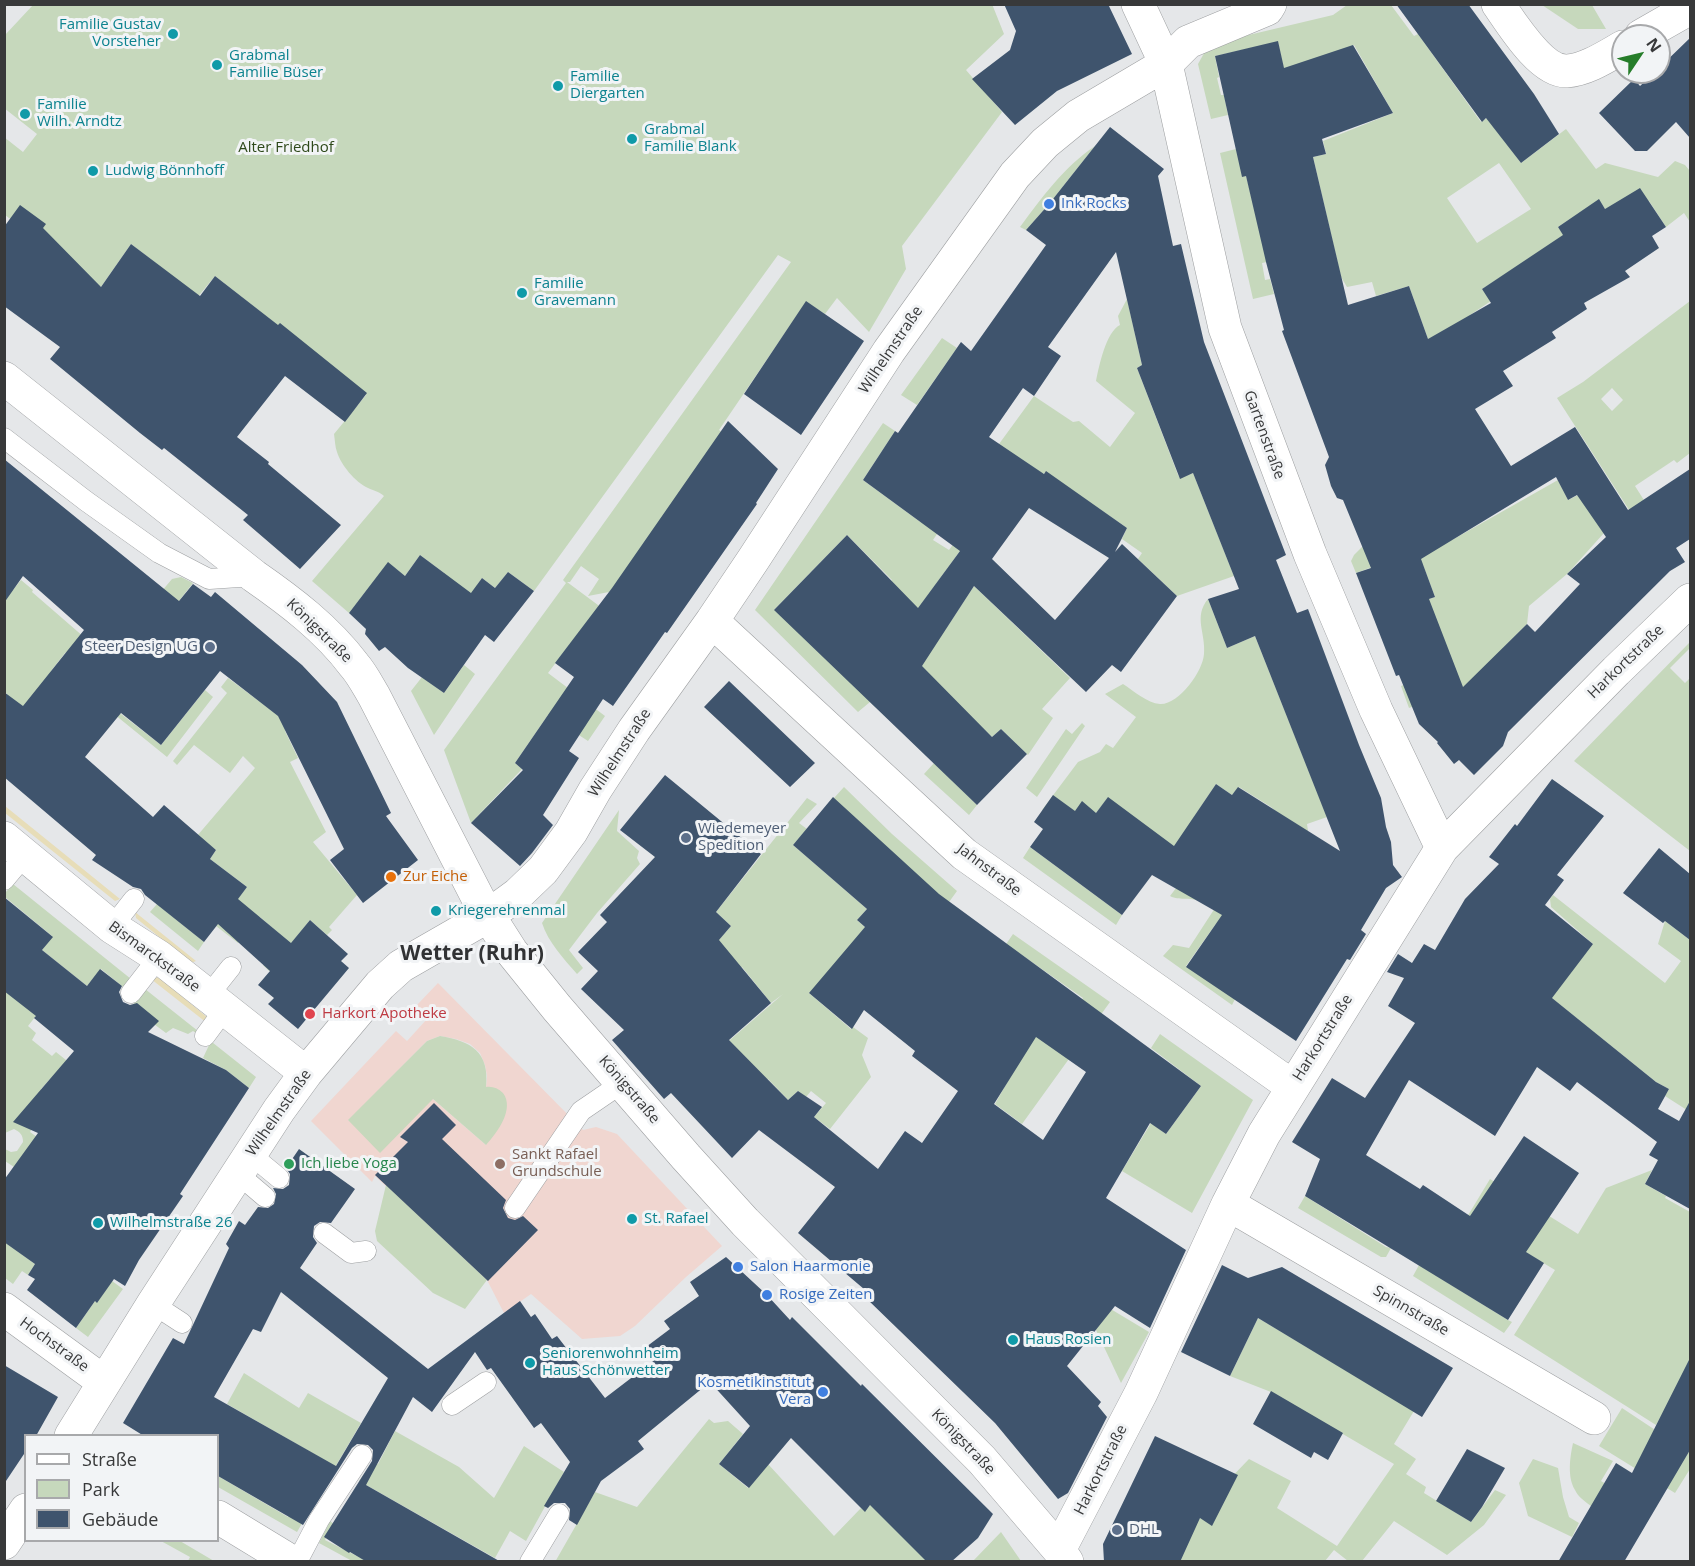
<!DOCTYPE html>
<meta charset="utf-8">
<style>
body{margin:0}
#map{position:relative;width:1695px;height:1566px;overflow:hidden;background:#e5e7e9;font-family:"Open Sans",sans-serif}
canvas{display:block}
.frame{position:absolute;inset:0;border:6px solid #38393a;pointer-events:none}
.legend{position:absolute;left:24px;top:1434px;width:195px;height:108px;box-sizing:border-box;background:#f2f4f6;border:2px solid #a8a9ab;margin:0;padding:8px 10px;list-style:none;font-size:18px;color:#38393a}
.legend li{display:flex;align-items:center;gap:12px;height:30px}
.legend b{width:30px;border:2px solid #a8a9ab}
.north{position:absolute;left:1611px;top:24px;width:60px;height:60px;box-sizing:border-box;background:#f2f4f6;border:2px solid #a8a9ab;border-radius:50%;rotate:55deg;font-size:16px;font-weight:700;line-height:24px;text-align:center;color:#38393a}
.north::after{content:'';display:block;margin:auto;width:21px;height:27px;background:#267d2a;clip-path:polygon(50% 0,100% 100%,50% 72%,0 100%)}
</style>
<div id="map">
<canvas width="1695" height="1566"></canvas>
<div class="frame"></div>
<ul class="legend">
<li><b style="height:8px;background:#fff"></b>Straße</li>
<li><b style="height:16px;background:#c6d8bc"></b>Park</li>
<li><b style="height:16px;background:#3f546d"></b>Gebäude</li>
</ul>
<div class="north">N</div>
</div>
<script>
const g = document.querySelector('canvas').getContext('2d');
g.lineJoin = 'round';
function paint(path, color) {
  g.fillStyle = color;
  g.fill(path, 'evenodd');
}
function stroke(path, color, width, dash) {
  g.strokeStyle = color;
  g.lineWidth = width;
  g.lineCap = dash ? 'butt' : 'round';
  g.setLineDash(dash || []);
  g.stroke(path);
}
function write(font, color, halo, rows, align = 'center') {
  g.font = font + ' "Open Sans",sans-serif';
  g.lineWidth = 6;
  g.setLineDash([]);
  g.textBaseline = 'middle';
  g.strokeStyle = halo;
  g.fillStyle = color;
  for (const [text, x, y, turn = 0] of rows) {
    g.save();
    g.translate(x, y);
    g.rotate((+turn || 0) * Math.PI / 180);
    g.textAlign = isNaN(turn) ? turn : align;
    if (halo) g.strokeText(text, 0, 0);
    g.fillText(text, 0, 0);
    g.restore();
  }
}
paint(new Path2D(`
 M438,983L583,1130L596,1127L617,1134L722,1246L686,1277L635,1326L620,1336L582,1339L531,1294L504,1313L487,1280L375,1176L372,1182L311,1121L396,1031L407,1041L427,1019L416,1006ZM440,1036L456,1039L470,1044L480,1053L485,1065L487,1076L486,1087V1145L433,1099L348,1121L427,1041Z`), '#f0d6d0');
paint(new Path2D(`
 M992,4L1004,34L966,70L1002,112L902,246L906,269L869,332L837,298L825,314L806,302L719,430L741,446L609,592L588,596L599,579L581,566L570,582H567L602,608L570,644L548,673L605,716L588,741L548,715L515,763L522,769L471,823L444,750L566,583L563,580L791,262L778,255L534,591L508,572L495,588L482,578L477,585L479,586L462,608L434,587L444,573L420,555L405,576L388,563L349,613L312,581L384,496C378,491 374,491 368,488C355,482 341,465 337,452C335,447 335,440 334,434L366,395L215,276L196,299L112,328L157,264L131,244L101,287L5,215L4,137L23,152L37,134L4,108L5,35L33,5Z
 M1347,5H1391L1414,36L1418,34L1481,122L1487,118L1521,163L1566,129L1596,169L1605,163L1658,177L1675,161L1685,165L1690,171V222L1684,213L1666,227L1649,201L1605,209L1599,200L1558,227L1565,237L1482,289L1491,301L1470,315L1443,381L1409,286L1376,296L1372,282L1347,287L1341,277L1313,157L1326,154L1323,141L1393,113L1354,45L1286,80L1278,42L1215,56L1219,77L1217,78L1221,95H1224L1228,115L1211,119L1198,64L1207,48L1215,43L1333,15ZM1499,163L1531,209L1477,243L1447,198Z
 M1542,5H1592L1606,29H1578Z
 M1095,146L1049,204L1026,230L1020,227C1042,197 1064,167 1095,146Z
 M1240,148L1242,176H1246L1249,187L1267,262L1262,263L1265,280L1270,279L1274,294L1253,299L1220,153Z
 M1127,299L1142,365L1137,368L1178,475L1180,478L1193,473L1234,576L1177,596L1138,559L1142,553L1122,539L1127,528L1046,472L1043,474L1020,458L1013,470L991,455L1034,396L1073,422L1079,421L1110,447L1135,413L1096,381C1099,366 1106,332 1120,325L1118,316Z
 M1690,301V453L1677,463L1674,460L1635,486L1668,538L1653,547L1557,398L1583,382ZM1612,388L1623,400L1612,411L1601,399Z
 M942,338L957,348L917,405L901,395Z
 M883,423L895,431L863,480L919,521L939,531L933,540L949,550L965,528L973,533L904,628L945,630L974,586L1070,678L1042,709L1053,718L1028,755L1001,729L992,737L974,720L895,725L870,702L858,712L755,610ZM847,535L892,580L867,604L774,610Z
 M1558,480L1568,500L1578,495L1604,533L1567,574L1529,606L1527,624L1503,648L1521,668L1409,708L1401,686L1431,674L1429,599L1435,597L1423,565L1410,553L1356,573L1351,561L1354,555L1362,547L1434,512L1452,540Z
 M181,577L193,583L145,644L128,631L172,579Z
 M21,580L33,590L32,592L92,644L65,653L51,671L63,682L5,724V696L7,694L4,691L5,583L13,590Z
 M1208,599L1227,648L1255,636L1327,817L1307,824L1310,844L1271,807L1239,787L1232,795L1216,784L1194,817L1192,823L1161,875L1108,798L1096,813L1075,811L1051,818L1042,810L1078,762L1100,752L1106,744L1113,748L1136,717L1105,694L1123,684C1134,691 1147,703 1160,704C1179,705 1203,671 1204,654C1206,633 1193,617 1208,599Z
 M1690,642V648L1670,668L1685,683L1690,678V851L1574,761Z
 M464,665L475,674L434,735L411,691L422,677L444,693Z
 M228,678L291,725L285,731L298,758L290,762L326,832L313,842L357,895L329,927L332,930L327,935L310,920L269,971L263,965L285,939L260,917L238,943L216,926L247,887L210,859L216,850L197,836L255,768L243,756L230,773L194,745L177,765L173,761L227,693L221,687Z
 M205,690L213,697L167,757L109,710L112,707L161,745Z
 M1082,723L1085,726L1037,797L1026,788L1066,729L1072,734Z
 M934,763L977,805L969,815L924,774Z
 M844,787L892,834L957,891L910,956L809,993L851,1029L853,1027L868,1038L862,1055L871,1077L830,1129L814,1117L826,1103L811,1091L806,1097L798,1091L788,1100L768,1079L750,1096L715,1053L783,994L771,1003L742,967L688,975L731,926L716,912L807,798L817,804L799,823L807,829L793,845L867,909L857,920L885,945L834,798Z
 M619,810L617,831L639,851L637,858L640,864L597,913L569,950L583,968L577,974C564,959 548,942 542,923Z
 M1030,847L1122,915L1116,925L1023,858Z
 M1183,879L1250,891L1215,925L1186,966L1235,999L1232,1005L1163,956L1173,945L1189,948L1215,908C1207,904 1199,900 1191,899C1183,898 1178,900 1170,896Z
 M13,884L131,979L123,987L101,969L87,986L42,950L52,936L5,897V893Z
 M1553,895L1665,983L1681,961L1658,944L1665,921L1690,940V1112L1665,1096L1669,1089L1656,1082L1524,976L1593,944L1551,907L1550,899Z
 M157,904L204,942L198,951L150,912Z
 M1013,934L1110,1002L1022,1124L995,1104L1009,1079L984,1000L1065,1021L1083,998L1019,953H1000Z
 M145,989L256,1077L249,1088L226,1070L203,1058L210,1043L193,1031L188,1034L173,1028L166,1033L131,1007Z
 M4,991L43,1007L28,1026L36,1033L32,1040L52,1056L56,1052L71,1064L50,1079L41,1089L43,1112L30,1132L51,1147L14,1167L5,1161V1149L11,1152L17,1151L23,1142C23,1135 20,1132 14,1129L5,1133Z
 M1160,1034L1253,1100L1192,1213L1122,1171L1151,1123L1166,1134L1201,1086L1151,1048Z
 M440,1036C471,1041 490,1052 486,1087C492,1086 498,1088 503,1093C515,1109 497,1133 486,1145L433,1099L380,1153L348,1120L427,1041Z
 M1652,1170L1645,1184L1666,1196L1665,1198L1690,1212V1375L1687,1372L1656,1425L1514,1335L1555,1270L1467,1217L1490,1179L1578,1234L1606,1188Z
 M386,1185L487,1280L465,1309L433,1293L377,1241L375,1231Z
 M1305,1196L1386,1247L1391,1248L1386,1257H1381L1298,1208Z
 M5,1242L35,1264L28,1275L22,1271L13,1284L5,1278Z
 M1419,1265L1508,1320L1512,1322L1504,1333L1413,1276Z
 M112,1281L123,1289L88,1337L76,1328L95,1301L97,1302Z
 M1079,1290L1149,1332L1121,1383L1096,1330L1068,1307Z
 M1258,1318L1414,1411L1394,1444L1416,1459L1406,1474L1426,1487L1424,1493L1471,1522L1495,1490L1506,1495L1484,1525L1447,1555L1394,1521L1362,1561H1348L1334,1550L1325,1561L1170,1562L1196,1514L1249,1459L1291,1481L1277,1508L1337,1546L1394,1464L1271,1392L1230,1376Z
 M244,1373L299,1408L308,1393L361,1423L297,1532L218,1487V1476L288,1517L321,1458L227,1404Z
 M1622,1408L1690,1453V1469L1675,1493L1599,1446Z
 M709,1419L714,1423L728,1421L743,1434L719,1464L748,1488L768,1464L834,1536L861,1508L865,1511L890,1480L927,1561L555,1562L595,1492L637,1507Z
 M395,1431L459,1467L494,1498L524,1446L564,1472L526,1541L510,1531L495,1558L359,1481L373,1462L378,1464Z
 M1573,1443L1613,1461L1601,1481L1606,1484L1592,1507C1586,1502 1578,1497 1575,1490C1567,1477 1570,1457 1573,1443Z
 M1533,1459L1558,1468L1563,1497L1569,1517L1579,1523L1572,1537L1528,1516L1519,1483Z
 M330,1521L334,1524L325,1540L367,1561H352L319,1543Z
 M1001,1532L1021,1561H973Z
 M161,1541H180L214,1561H188L190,1557Z`), '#c6d8bc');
paint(new Path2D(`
 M5,806L120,899L115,901L5,813Z
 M135,912L196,961L191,963L136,918Z
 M159,977L208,1018L207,1023L151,979Z`), '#e7ddb8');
paint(new Path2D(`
 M1004,4H1108L1132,54L1057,91L1015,125L972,79L1010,50L1016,31Z
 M1396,4H1468L1534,94L1559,134L1521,163L1486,118L1482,122Z
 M1690,38V138L1676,122L1647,151H1635L1599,113L1634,79L1640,86L1655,72H1659V68Z
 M1278,41L1284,68L1353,45L1393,113L1322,139L1326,154L1313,157L1348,305L1409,286L1428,339L1491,303L1482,289L1563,235L1558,227L1599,199L1605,209L1640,188L1666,227L1652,236L1659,248L1625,271L1630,277L1584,303L1587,309L1552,332L1556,338L1503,371L1513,386L1475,409L1511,466L1575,427L1628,510L1690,469V539L1676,548L1685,562L1670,571L1508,732L1503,746L1474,775L1459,760L1454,764L1437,743L1438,742L1419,724L1399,675L1396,676L1356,573L1371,568L1343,500L1337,498L1331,486L1325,465L1329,457L1282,331L1284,330L1266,262L1246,176L1242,177L1215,56ZM1556,477L1568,500L1577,495L1606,537L1567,574L1580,584L1535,632L1527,624L1463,687L1429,599L1435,597L1421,559Z
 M1110,127L1164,169L1158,176L1173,246L1181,244L1204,342L1286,555L1276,560L1297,613L1308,609L1359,745L1381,798L1386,827L1391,842L1393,865L1402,877L1386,888L1361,930L1366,934L1350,960L1347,959L1296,1041L1186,967L1222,915L1152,875L1122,915L1030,847L1043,829L1034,822L1053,795L1075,811L1082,801L1096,813L1108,797L1174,846L1216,784L1232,795L1238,787L1340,851L1255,636L1227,648L1208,599L1239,589L1193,473L1180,479L1137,368L1142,365L1116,252L1048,347L1061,356L1034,396L1023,388L989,437L1044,474L1046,471L1127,528L1115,552L1122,544L1177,596L1121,672L1112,665L1086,692L974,586L922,666L992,737L1001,729L1027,754L977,805L774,610L847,535L918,608L960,551L863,480L895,431L898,433L961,342L971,351L1046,245L1026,230L1049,204ZM1029,508L1109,558L1055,620L992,559Z
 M20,205L46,224L43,228L101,287L131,244L200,296L215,276L278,325L280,323L367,393L345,422L285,376L237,437L269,462L268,464L341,525L300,569L243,520L248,515L164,448L162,450L140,433L50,359L60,347L4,306V227Z
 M806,301L864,341L801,435L744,394Z
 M728,421L778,469L756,503L757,504L667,633L665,632L613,706L603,699L569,751L579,758L543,815L553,825L532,853L520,866L471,823L523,770L515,763L574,677L555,663L612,588Z
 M4,459L179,601L193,584L211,597L215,592L302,665L337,702L391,813L386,816L418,860L363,903L330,860L344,849L278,716L220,671L161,745L121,713L85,757L153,817L164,805L216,850L210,859L247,887L238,899L291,943L310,920L348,954L341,961L349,968L298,1029L268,1004L274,998L258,985L270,971L218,924L204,942L145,895L141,889L133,887L92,860L96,855L4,777V692L23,706L84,630L23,576L4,603Z
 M420,555L471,593L482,578L495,588L508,572L534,591L494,642L485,635L444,693L408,668L385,647L379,651L365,634L366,629L349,613L388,562L405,576Z
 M729,681L815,763L790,787L704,707Z
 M665,775L761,854L716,912L731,926L719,940L771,1003L729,1040L788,1100L798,1091L822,1107L814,1117L878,1169L905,1131L922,1143L958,1091L912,1056L915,1051L864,1010L852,1029L809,993L865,927L857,920L867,909L793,845L833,797L939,894L1201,1086L1166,1134L1150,1123L1106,1198L1186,1250L1150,1328L1115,1306L1067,1366L1101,1402L1098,1406L1107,1417L1068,1493L1058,1499L995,1423L868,1300L871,1295L798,1233L835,1187L759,1130L732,1158L671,1093L664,1099L612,1040L624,1030L581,989L598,971L578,952L607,922L600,915L655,857L620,830ZM1036,1037L1086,1072L1043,1140L994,1104Z
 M1552,779L1604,816L1557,875L1564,880L1545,905L1593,944L1552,998L1656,1082L1669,1089L1658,1109L1679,1121L1690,1101V1209L1645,1184L1658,1160L1649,1155L1657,1142L1577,1082L1570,1091L1537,1067L1495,1136L1409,1080L1366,1155L1420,1189L1423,1185L1470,1216L1524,1136L1579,1173L1526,1252L1544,1263L1508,1320L1305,1196L1320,1159L1292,1142L1332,1078L1365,1098L1415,1023L1388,1006L1404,978L1387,972L1398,954L1412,963L1424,944L1435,950L1465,899L1499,864L1489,857L1515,824L1517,826Z
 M1659,848L1690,874V940L1665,921L1663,923L1623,893Z
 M4,897L53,937L42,950L87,986L100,969L122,986L119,992L123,1002L130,1005L137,1003L159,1021L148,1032L226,1070L249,1088L180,1194L183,1196L139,1260L125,1286L114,1279L97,1303L95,1301L76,1328L27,1290L35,1279L28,1275L35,1264L4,1242V1180L38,1133L13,1122L74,1051L34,1018L36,1016L4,991Z
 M434,1103L456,1125L442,1139L506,1200L503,1208L508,1218L515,1220L523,1216L538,1230L488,1281L375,1175L408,1142L400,1137Z
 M299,1149L355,1189L331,1223L320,1222L314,1226L313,1237L317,1243L300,1268L428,1369L520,1301L531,1317L535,1314L552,1339L557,1336L605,1398L656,1359L646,1347L670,1329L664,1321L699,1296L690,1282L726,1257L767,1295L790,1320L792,1317L861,1386L862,1384L993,1514L978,1538L951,1562H927L870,1505L865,1512L791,1438L749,1488L719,1464L750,1426L710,1382L638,1441L644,1449L601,1481L577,1525L569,1520L570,1509L565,1503H554L548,1508L544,1506L570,1462L541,1423L534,1428L491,1368L487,1370L475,1352L432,1412L413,1397L366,1485L501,1562H367L350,1552L349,1553L324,1537L372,1461L373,1450L368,1445L357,1444L352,1448L303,1525L218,1476V1436H144L123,1423L173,1338L184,1344L229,1248L226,1244L239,1221L245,1225L258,1207L268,1208L274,1204L276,1194L273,1188L283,1189L289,1185L290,1174L286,1168ZM281,1292L388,1378L336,1466L214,1397L253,1329L261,1332Z
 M1222,1265L1248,1278L1282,1267L1453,1368L1422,1417L1258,1318L1230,1376L1181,1352Z
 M1690,1358V1450L1624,1562H1558L1616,1463L1632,1473Z
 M4,1365L58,1397L36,1436H26V1451L4,1484Z
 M1271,1391L1343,1433L1328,1460L1314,1452L1311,1458L1253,1424Z
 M1155,1436L1238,1475L1212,1526L1200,1518L1180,1562H1104L1103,1544Z
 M1467,1449L1505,1468L1482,1507L1471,1522L1436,1501Z`), '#3f546d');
const service = new Path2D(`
 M4,438L86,501L159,553L209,579L254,576
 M4,880L25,855
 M112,927L134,899
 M131,993L159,957
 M208,996L231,967
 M205,1036L225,1009
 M250,1154L279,1178
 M238,1174L265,1197
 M515,1208L581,1111L622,1083
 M324,1233L351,1253L366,1251
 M153,1304L182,1323
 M452,1405L486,1382
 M297,1562L319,1520L362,1455
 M530,1562L559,1514`);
const minor = new Path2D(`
 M1138,4L1166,64L1225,328L1310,554L1376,710L1442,848
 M1498,4C1512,24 1541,72 1567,71C1586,70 1607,56 1623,47
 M1641,36L1690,8
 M4,378L254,576C290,601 327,629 354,665C362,674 368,686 374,696L481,904L511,951L557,1008L686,1157L745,1222L982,1460L1059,1550L1067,1562
 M712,621L964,854L1293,1087
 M4,838L112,927L159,957L306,1073
 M1228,1204L1594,1418
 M4,1309L104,1382
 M71,1436L153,1304L279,1110L306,1073L380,985L401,966L488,916L518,894L543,870L571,832L595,790L634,730L712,621L753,560L889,351L1015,175L1045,143L1078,116L1166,64L1188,42L1267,9L1270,4
 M218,1517L292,1562
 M4,1543L26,1510
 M1059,1550L1141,1393L1228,1204L1264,1134L1442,848L1616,671L1690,600`);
stroke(service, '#9d9fa1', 21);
stroke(minor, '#9d9fa1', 34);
stroke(service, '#fff', 20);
stroke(minor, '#fff', 33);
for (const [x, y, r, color] of [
 [173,34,6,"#0f9aa8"],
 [217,65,6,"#0f9aa8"],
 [558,86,6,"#0f9aa8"],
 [25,114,6,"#0f9aa8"],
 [632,139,6,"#0f9aa8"],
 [93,171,6,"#0f9aa8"],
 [1049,204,6,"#3f7fe0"],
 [522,293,6,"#0f9aa8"],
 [210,647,6,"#5c6f8a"],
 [686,838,6,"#5c6f8a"],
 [391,877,6,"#e8710a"],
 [436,911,6,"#0f9aa8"],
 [310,1014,6,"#e0444e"],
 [289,1164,6,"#2e9e5b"],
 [500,1164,6,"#8d6e63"],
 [632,1219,6,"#0f9aa8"],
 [98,1223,6,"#0f9aa8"],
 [738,1267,6,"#3f7fe0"],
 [767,1295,6,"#3f7fe0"],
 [1013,1340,6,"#0f9aa8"],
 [530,1363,6,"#0f9aa8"],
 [823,1392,6,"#3f7fe0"],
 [1117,1530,6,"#5c6f8a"]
]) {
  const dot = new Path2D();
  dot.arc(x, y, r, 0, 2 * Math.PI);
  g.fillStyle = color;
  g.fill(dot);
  stroke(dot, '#f2f4f6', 2);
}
write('15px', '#0d838f', '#f2f4f6', [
 ["Familie Gustav",161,25,"right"],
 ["Vorsteher",161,42,"right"],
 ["Grabmal",229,56],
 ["Familie Büser",229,73],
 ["Familie",570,77],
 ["Diergarten",570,94],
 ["Familie",37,105],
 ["Wilh. Arndtz",37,122],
 ["Grabmal",644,130],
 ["Familie Blank",644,147],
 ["Ludwig Bönnhoff",105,171],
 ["Familie",534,284],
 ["Gravemann",534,301],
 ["Kriegerehrenmal",448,911],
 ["St. Rafael",644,1219],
 ["Wilhelmstraße 26",110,1223],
 ["Haus Rosien",1025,1340],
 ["Seniorenwohnheim",542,1354],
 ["Haus Schönwetter",542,1371]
], 'left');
write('15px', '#2e491a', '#f2f4f6', [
 ["Alter Friedhof",286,148]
]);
write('15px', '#366cbe', '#f2f4f6', [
 ["Ink Rocks",1061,204],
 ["Salon Haarmonie",750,1267],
 ["Rosige Zeiten",779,1295],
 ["Kosmetikinstitut",811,1383,"right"],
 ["Vera",811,1400,"right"]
], 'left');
write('15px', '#38393a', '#f2f4f6', [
 ["Wilhelmstraße",891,350,-56],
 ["Gartenstraße",1264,435,70],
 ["Königstraße",319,631,44],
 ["Harkortstraße",1626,662,-44],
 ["Wilhelmstraße",620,753,-57],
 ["Jahnstraße",989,870,37],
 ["Bismarckstraße",154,957,36],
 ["Harkortstraße",1323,1038,-58],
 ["Königstraße",629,1090,49],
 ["Wilhelmstraße",279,1113,-55],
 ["Spinnstraße",1411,1311,30],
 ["Hochstraße",54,1345,36],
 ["Königstraße",963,1442,46],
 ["Harkortstraße",1101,1470,-63]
]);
write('15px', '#4e5e75', '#f2f4f6', [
 ["Steer Design UG",198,647,"right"],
 ["Wiedemeyer",698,829],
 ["Spedition",698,846],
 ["DHL",1129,1530]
], 'left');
write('15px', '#c56008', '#f2f4f6', [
 ["Zur Eiche",403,877]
], 'left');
write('15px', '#be3a42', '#f2f4f6', [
 ["Harkort Apotheke",322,1014]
], 'left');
write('15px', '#785e54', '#f2f4f6', [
 ["Sankt Rafael",512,1155],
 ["Grundschule",512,1172]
], 'left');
write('15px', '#27864d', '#f2f4f6', [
 ["Ich liebe Yoga",301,1164]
], 'left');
write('bold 21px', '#313234', '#f2f4f6', [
 ["Wetter (Ruhr)",472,954]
]);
</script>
